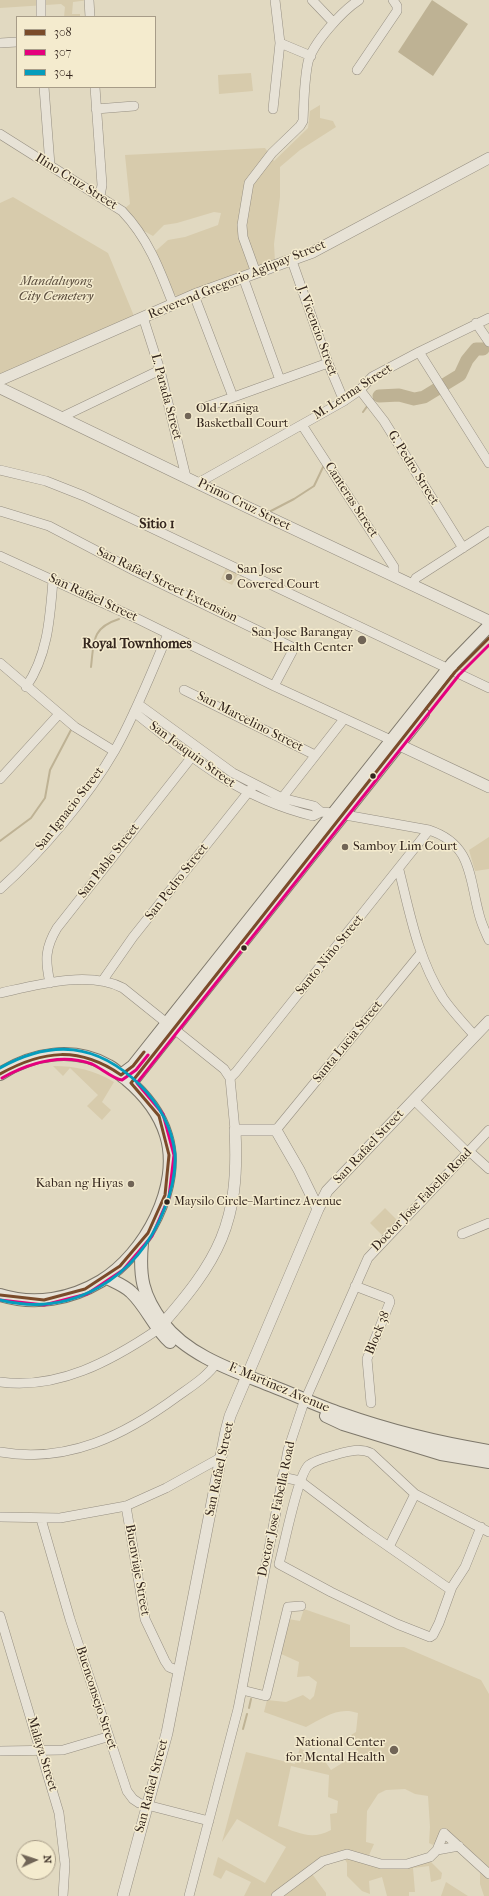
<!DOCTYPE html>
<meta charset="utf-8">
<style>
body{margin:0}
#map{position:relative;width:489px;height:1896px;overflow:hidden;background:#e1d9c1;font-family:"IM FELL French Canon",serif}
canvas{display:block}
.legend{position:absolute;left:16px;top:16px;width:140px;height:72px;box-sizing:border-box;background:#f4ebce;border:1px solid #a79c88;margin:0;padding:5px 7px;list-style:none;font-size:12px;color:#34261e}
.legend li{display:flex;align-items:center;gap:8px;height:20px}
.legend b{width:20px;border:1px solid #a79c88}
.north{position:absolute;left:16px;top:1840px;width:40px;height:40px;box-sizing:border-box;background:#f4ebce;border:1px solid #a79c88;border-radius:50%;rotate:87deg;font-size:11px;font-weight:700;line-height:16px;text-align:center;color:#34261e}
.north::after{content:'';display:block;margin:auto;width:14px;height:18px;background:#716557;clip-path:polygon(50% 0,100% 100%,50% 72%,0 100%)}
</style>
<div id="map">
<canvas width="489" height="1896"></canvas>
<ul class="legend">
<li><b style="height:5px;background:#7a4b2a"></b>308</li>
<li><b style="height:5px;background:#e5007d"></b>307</li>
<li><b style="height:5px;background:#059cbc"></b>304</li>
</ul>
<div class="north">N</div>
</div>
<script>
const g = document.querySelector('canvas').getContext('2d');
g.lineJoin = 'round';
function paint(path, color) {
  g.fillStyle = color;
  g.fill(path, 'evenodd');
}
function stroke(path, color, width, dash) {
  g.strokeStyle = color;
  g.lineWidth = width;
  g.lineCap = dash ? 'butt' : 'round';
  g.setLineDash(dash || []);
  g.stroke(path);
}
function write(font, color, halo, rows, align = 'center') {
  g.font = font + ' "IM FELL French Canon",serif';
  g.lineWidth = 3;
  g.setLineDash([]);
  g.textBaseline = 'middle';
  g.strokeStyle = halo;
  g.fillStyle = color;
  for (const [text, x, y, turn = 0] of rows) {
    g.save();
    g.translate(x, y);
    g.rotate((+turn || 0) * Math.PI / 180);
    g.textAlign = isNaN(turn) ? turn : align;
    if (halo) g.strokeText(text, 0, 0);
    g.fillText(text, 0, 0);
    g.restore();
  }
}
paint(new Path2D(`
 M0,0H89L73,2L72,14H80V17H64L65,7L61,4L0,8Z
 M251,73L253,91L219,94L218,75Z
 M320,105V118L333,121L336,127L300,150L280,167V197L274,244L275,262C242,272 211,282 182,300L174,294L167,277L153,269L150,256L168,240L185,237L218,225L221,213L214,212L177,223L164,225L153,236L144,231L124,209L130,204L125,155L265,148L274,161L308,128L310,111Z
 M13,197L108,253L134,316L0,375V203Z
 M226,568L238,574L232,585L221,579Z
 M489,837V869L475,871L469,850Z
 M53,1066C76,1066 94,1070 114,1082L102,1102L111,1110L102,1120L87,1106L98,1095L70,1068L63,1076Z
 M385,1208L397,1220L382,1235L370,1223Z
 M304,1609L350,1625V1647H404L481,1680L489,1694V1896H484L480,1884V1871C461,1857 458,1852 448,1830L433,1845L429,1843L430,1827L428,1796L415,1794L405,1789L386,1790L378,1794L367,1811L366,1842L374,1844L366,1862C394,1871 403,1870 430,1861L442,1873L441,1879L431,1882L429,1866L413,1868L415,1892H409V1896H387L382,1877L369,1881L370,1894L362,1891L347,1876V1863L341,1852C329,1854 316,1859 307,1867L326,1893V1896H244L251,1882L226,1870L221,1879L213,1875L218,1857L265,1883L286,1847L237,1819L222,1842L246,1752L295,1764L300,1748L316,1757H322L331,1770L352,1757L357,1748L351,1735L356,1732L358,1713C338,1706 323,1718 306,1727L264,1712L267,1700L286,1702L303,1695L310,1700L314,1696L317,1682L309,1676L297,1677L299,1662L279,1653L288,1619L300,1621ZM291,1766L329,1775L328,1797L338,1801L337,1813L330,1814L331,1830C310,1841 299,1832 278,1826Z
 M446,1882L468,1896H441Z`), '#d7cbac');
paint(new Path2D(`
 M432,0L468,24L433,76L398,52Z`), '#beb294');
stroke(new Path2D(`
 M483,349L489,347
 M372,401L379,396
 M363,412L368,405
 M269,512L294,499L314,486L324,465
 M91,667C94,642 91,628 119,619
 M0,841L31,818L45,798L50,770L72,728
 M249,1708L251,1699
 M243,1729L247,1714`), '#beb294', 2);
stroke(new Path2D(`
 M379,396L399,395L414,399L424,397L460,375L467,360L476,349H483`), '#beb294', 13);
const minor = new Path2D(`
 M41,0V17
 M89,0L90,17
 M312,0L333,22
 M0,43L17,42
 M280,43L311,56
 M357,70L397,11V6L393,0
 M44,87L50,165
 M95,87L102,185L100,196
 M96,109L134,106
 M273,109L280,43L275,0
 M0,134L122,211C148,238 160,270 173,304
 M292,261L328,363L344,401
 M256,273L243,237L242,225L249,183L272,153L300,126L303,121C304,102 304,81 308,62C313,43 342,11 359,0
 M243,277L280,380
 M194,295L233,397
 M143,317L160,370L186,477
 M476,323L489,342
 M419,352L489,463
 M360,390L384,421L463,548
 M206,407L328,363
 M62,417L160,370
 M302,425L394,567V576
 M0,470L46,481L84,496L489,688
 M198,483L344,401L360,390L372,377L419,352L489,318
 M0,511L49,526L135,571L290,646L293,648L292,652L274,686
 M0,556L138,619L274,686L391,740
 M412,585L416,578L489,531
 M0,663L75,727L114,751
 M26,687C48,655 50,617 53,580
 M184,690L315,755
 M138,704L233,773L282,798L314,806L321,812
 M134,712C190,757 241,799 313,816L321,812L334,813L429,830C472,844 469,877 479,914C481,923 485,931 489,940
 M0,779L59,714
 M282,798L344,719
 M399,870C410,914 418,959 443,998C452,1011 464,1024 475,1036
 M0,889C41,853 88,797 115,750C136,713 151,673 168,634
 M103,980L133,937L254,785
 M50,983C45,960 45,948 57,928L198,749
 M0,993C36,985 89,970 123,988L224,1069L230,1078L235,1130
 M230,1078L236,1072L429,830
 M414,1100L468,1153
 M276,1130L421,953
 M469,1151L489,1169
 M462,1234L489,1223
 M355,1286L389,1299L390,1302L367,1359L371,1403
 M0,1382C58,1390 111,1361 157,1330
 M0,1452C68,1464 125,1435 178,1396C192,1386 208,1376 217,1362
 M282,1477L300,1481L366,1531L451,1590
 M126,1506L145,1619L165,1661L169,1667L179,1671
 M0,1517L60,1518L126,1506L166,1488L220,1458
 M41,1519L70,1619L127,1791L133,1799L139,1803L209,1821
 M481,1527L465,1567L452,1587L439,1623L433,1635L430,1637L397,1624L331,1592L279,1564C284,1547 298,1473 309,1465C317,1459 329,1457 338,1454C349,1451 360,1448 371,1453L415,1494L489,1532
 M389,1547L415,1494
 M0,1616L59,1813L65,1864L63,1896
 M242,1690L266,1696L288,1607L301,1606
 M0,1751L63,1750L107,1737
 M437,1850L444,1833L489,1874
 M189,1896L238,1709L288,1450L303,1405L368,1258L489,1130
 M276,1896L323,1861L347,1854L381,1864H407L430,1857L437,1850L459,1846`);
const tertiary = new Path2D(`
 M0,380L194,295L313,252L489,158
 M0,388L247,507L489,621
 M391,741L489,787
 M158,1329C219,1260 240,1224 235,1130H276L299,1170L318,1209
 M123,1896L167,1733L226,1431L230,1416L318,1209L327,1191L489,1021`);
const secondary = new Path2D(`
 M0,1074C33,1053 74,1046 109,1066C115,1069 120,1075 126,1079C144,1094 159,1112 166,1135C182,1186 145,1254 101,1281C71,1299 35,1306 0,1295
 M121,1075L133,1066L452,664L489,626
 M131,1083L423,714
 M142,1243C139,1276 142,1295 163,1323C188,1356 235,1371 272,1386C295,1395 318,1406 342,1414C390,1431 440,1443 489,1451
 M107,1278C115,1282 125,1286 131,1292C147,1307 154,1328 170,1342
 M326,1416L343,1424L441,1454L489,1462`);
stroke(minor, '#968f82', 10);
stroke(tertiary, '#968f82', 12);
stroke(secondary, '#7e786b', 14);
stroke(minor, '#e7e2d6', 9);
stroke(tertiary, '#e7e2d6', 11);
stroke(secondary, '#e7e2d6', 12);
stroke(new Path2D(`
 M0,1074C43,1050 79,1046 121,1075L133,1066L144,1052
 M0,1295L44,1300L85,1289L120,1266L148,1233L165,1195L169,1155L159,1116L131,1083L455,672L489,638`), '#7a4b2a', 3);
stroke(new Path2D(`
 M2,1078C29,1063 61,1053 92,1064C101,1068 113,1079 122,1080L136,1070L148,1055
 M0,1300L44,1305L87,1294L123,1270L152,1236L169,1197L174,1155L163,1114L137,1083L459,675L489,645`), '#e5007d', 3);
stroke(new Path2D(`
 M0,1068C52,1039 97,1043 140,1085C159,1104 172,1127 175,1154C176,1173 171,1193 164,1210C137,1278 72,1318 0,1300`), '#059cbc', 3);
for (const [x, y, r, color] of [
 [188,416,4,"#716557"],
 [229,577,4,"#716557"],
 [362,640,5,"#716557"],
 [373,776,3.5,"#34261e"],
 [345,847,4,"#716557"],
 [244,948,3.5,"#34261e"],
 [131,1184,4,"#716557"],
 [167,1202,3.5,"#34261e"],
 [394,1750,5,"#716557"]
]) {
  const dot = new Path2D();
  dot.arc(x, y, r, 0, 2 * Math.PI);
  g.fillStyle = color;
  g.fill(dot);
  stroke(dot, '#f4ebce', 1.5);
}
write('12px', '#34261e', '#f4ebce', [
 ["Maysilo Circle–Martinez Avenue",174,1202]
], 'left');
write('13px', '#34261e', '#f4ebce', [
 ["Ilino Cruz Street",76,182,32],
 ["Reverend Gregorio Aglipay Street",237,280,-22],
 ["J. Vicencio Street",317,331,70],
 ["M. Lerma Street",353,392,-33],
 ["L. Parada Street",166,397,75],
 ["G. Pedro Street",413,468,58],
 ["Canteras Street",351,500,57],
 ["Primo Cruz Street",244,505,26],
 ["San Rafael Street Extension",167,585,26],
 ["San Rafael Street",93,598,25],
 ["San Marcelino Street",250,722,27],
 ["San Joaquin Street",192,755,36],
 ["San Ignacio Street",70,809,-52],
 ["San Pablo Street",109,861,-52],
 ["San Pedro Street",177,882,-52],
 ["Santo Niño Street",330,955,-51],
 ["Santa Lucia Street",348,1042,-51],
 ["San Rafael Street",369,1147,-47],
 ["Doctor Jose Fabella Road",422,1200,-46],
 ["Block 38",378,1333,-68],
 ["F. Martinez Avenue",279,1388,23],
 ["San Rafael Street",220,1469,-78],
 ["Doctor Jose Fabella Road",277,1509,-78],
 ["Buenviaje Street",137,1570,80],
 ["Buenconsejo Street",96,1698,72],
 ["Malaya Street",42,1754,73],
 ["San Rafael Street",152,1786,-75]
]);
write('italic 13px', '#5a4c3d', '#f4ebce', [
 ["Mandaluyong",56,282],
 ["City Cemetery",56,297]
]);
write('13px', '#34261e', '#f4ebce', [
 ["Old Zañiga",196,409],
 ["Basketball Court",196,424],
 ["San Jose",237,570],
 ["Covered Court",237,585],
 ["San Jose Barangay",353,633,"right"],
 ["Health Center",353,648,"right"],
 ["Samboy Lim Court",353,847],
 ["Kaban ng Hiyas",123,1184,"right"],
 ["National Center",385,1743,"right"],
 ["for Mental Health",385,1758,"right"]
], 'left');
write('bold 14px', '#34261e', '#f4ebce', [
 ["Sitio 1",157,525],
 ["Royal Townhomes",137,645]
]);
</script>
